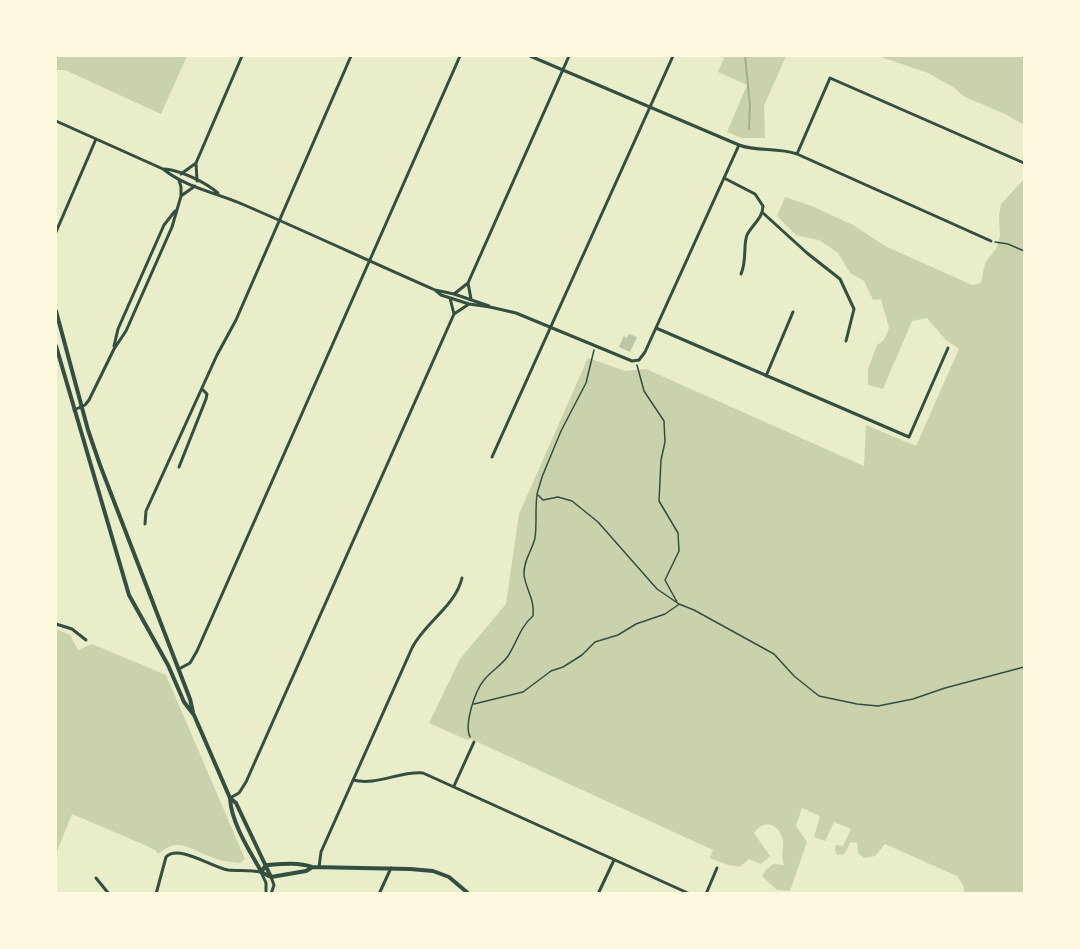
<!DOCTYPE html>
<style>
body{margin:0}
#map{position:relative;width:1080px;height:949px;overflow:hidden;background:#e9edc9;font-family:Raleway,sans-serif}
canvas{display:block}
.frame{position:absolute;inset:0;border:57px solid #fefae0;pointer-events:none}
</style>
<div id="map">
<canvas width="1080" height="949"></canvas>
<div class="frame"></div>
</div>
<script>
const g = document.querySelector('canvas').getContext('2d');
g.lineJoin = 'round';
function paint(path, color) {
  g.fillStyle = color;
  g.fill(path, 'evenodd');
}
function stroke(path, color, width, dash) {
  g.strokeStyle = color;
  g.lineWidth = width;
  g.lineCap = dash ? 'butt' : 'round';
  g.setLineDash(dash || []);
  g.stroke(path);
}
paint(new Path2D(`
 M56,56H187L161,114L65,70H56Z
 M725,56H786L764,106L765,138H742L727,132L747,85L718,72Z
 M878,56H1024V125L1005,114L965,97L953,87L928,73Z
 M1024,179V893H965L963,885L957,876L885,844L875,856L864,858L858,853L857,843L851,842L844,854L837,855L835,850L836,845L843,846L851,829L834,822L825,841L814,837L820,816L802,808L796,826L807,842L790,891L777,890L762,876L766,870L773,864L784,865C780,854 784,851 783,842C781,824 764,818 754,833L770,856L761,864L749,859L740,867L728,865L710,858L713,850L471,739L467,740L429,723L460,659L506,604L519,514L588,358L625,371L646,369L864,466L866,425L916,446L959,349L946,340L927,318L912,321L883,389L868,385V369L877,345L884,340L889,328L881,299L873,300L864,281L850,273L838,253L819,240L796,235L777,216L785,197L814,207L853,225L885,246L972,285L981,283L985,263L996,249L1000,236L999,216L1001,204Z
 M56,629L70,635L78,650L92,644L166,675L245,859L240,863C231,862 221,861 211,857C189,849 179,836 158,854L156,851L147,846L72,814L56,854Z`), '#cad2ad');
stroke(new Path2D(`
 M745,56L750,105L749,129`), '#a3b18a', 2);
paint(new Path2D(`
 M629,334L637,337L630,352L619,347L624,336L626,338Z`), '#bcc5a7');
stroke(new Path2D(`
 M995,242L1008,244L1024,251
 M594,350L586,383L561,431L542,477L537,494L543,500L558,497L572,501L598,522L657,589L679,604L694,610L774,654L794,676L819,696L857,704L878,706L913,699L945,688L1024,667
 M637,365L644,391L664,421L665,442L661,460L659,501L678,533L679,551L665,580L677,602
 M474,704L523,692L551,671L563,667L582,655L595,642L618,635L636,624L665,614L678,605
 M470,737C464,724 475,691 484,680C491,671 502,665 508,656C517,642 520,627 533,616C535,599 526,590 524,575C523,561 532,551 535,538C537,525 535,508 537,495`), '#344e41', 1.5);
stroke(new Path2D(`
 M530,56L739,145C757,152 777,147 797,154L991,241
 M56,121L163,169C185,187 217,193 242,204C307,232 371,262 435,290L441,295L469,304L490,307L516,313L632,361L639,360L645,352L739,145
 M797,154L830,78L1024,163
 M165,169C182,171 205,182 218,193
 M181,174L196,163
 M724,178L755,194L763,206C763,218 752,225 747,235C743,245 747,261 741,274
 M197,181L196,163L242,56
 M181,196L195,186
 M763,213L807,253L840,279L854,309L846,341
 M56,232L96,139
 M468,283L471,299
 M435,290L454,294L489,306
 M454,294L468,283L569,56
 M450,298L454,314
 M656,328L909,437L948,348
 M114,346L118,329L164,225L175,211
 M766,376L793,312
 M74,410L85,405L89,400L114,349L126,331L172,227L181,196V187L179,180
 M492,457L673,56
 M179,467L206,399L207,394L202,389
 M145,524L146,511L217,355L236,320L351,56
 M56,624L72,629L86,640
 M179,669L190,663L197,651L460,56
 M353,780C377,786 399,771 423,773L690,894
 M454,786L474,742
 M230,798L239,793L246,782L454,314L469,304
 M319,867L321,852L412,648C425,622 455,607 462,578
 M96,878L109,894
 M156,894L166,857C179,844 211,867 228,870C239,871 250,870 261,872L266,883V894
 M271,894L274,885L271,877
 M379,894L391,868
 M598,894L614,860
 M706,894L717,868`), '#344e41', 3);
stroke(new Path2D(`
 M56,311L88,430L100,465L190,699L193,712
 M56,346L129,595L168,665L184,702L194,715L230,798L236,803L271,877
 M230,798C231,822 249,850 261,871
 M261,872L266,865C281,864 298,862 312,867L410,869L433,871L449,877L469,894
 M261,872L271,877L306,871L311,868`), '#344e41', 4);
</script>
